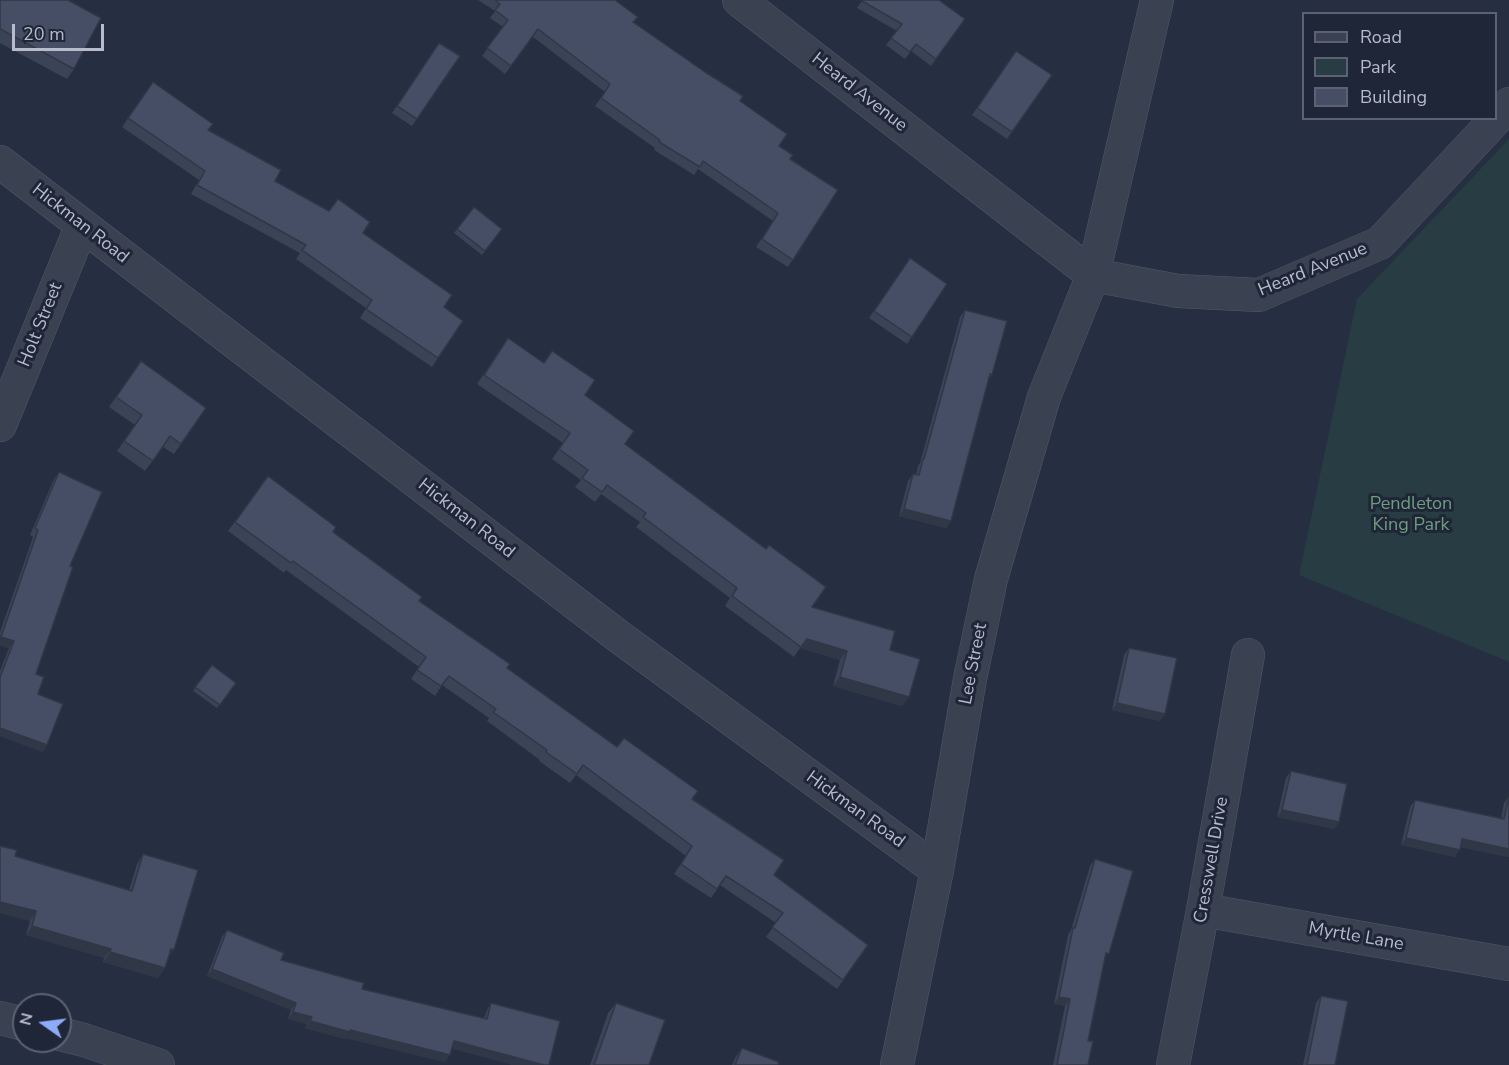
<!DOCTYPE html>
<style>
body{margin:0}
#map{position:relative;width:1509px;height:1065px;overflow:hidden;background:#262e42;font-family:"Nunito Sans",sans-serif}
canvas{display:block}
.legend{position:absolute;left:1302px;top:12px;width:195px;height:108px;box-sizing:border-box;background:#1f2637;border:2px solid #5c6273;margin:0;padding:8px 10px;list-style:none;font-size:18px;color:#b7bccc}
.legend li{display:flex;align-items:center;gap:12px;height:30px}
.legend b{width:30px;border:2px solid #5c6273}
.north{position:absolute;left:12px;top:993px;width:60px;height:60px;box-sizing:border-box;background:#1f2637;border:2px solid #5c6273;border-radius:50%;rotate:284deg;font-size:16px;font-weight:700;line-height:24px;text-align:center;color:#b7bccc}
.north::after{content:'';display:block;margin:auto;width:21px;height:27px;background:#8eabfa;clip-path:polygon(50% 0,100% 100%,50% 72%,0 100%)}
.scale{position:absolute;left:12px;top:24px;width:92px;height:27px;box-sizing:border-box;border:3px solid #b7bccc;border-top:0;padding-left:8px;font-size:18px;line-height:21px;white-space:nowrap;color:#b7bccc;-webkit-text-stroke:4px #1f2637;paint-order:stroke}
</style>
<div id="map">
<canvas width="1509" height="1065"></canvas>
<ul class="legend">
<li><b style="height:8px;background:#3a4151"></b>Road</li>
<li><b style="height:16px;background:#283c43"></b>Park</li>
<li><b style="height:16px;background:#454e64"></b>Building</li>
</ul>
<div class="north">N</div>
<div class="scale">20 m</div>
</div>
<script>
const g = document.querySelector('canvas').getContext('2d');
g.lineJoin = 'round';
function paint(path, color) {
  g.fillStyle = color;
  g.fill(path, 'evenodd');
}
function stroke(path, color, width, dash) {
  g.strokeStyle = color;
  g.lineWidth = width;
  g.lineCap = dash ? 'butt' : 'round';
  g.setLineDash(dash || []);
  g.stroke(path);
}
function write(font, color, halo, rows, align = 'center') {
  g.font = font + ' "Nunito Sans",sans-serif';
  g.lineWidth = 6;
  g.setLineDash([]);
  g.textBaseline = 'middle';
  g.strokeStyle = halo;
  g.fillStyle = color;
  for (const [text, x, y, turn = 0] of rows) {
    g.save();
    g.translate(x, y);
    g.rotate((+turn || 0) * Math.PI / 180);
    g.textAlign = isNaN(turn) ? turn : align;
    if (halo) g.strokeText(text, 0, 0);
    g.fillText(text, 0, 0);
    g.restore();
  }
}
paint(new Path2D(`
 M1509,139V662L1299,575L1357,299Z`), '#283c43');
const minor = new Path2D(`
 M739,0L1093,275L1178,291L1259,295L1380,243L1483,133L1509,104
 M0,162L618,636L937,870
 M0,425L82,225
 M1203,910L1509,964
 M0,1018L24,1024
 M60,1034L84,1040L158,1065
 M897,1065L937,870L970,679L991,579L1044,397L1093,275L1157,0
 M1173,1065L1203,910L1248,655`);
stroke(minor, '#525969', 34);
stroke(minor, '#3a4151', 33);
paint(new Path2D(`
 M0,0L74,69L67,79L0,43Z
 M478,0H615L634,22L740,101L790,159L838,190L788,267L756,247L773,221L698,169L694,175L654,150L655,148L595,106L605,92L533,37L505,74L482,56L503,27L490,18L495,11Z
 M862,1L965,19L931,66L911,51L905,59L886,45L897,31L857,8Z
 M439,43L460,56L412,126L392,113Z
 M1016,51L1052,75L1007,139L972,115Z
 M153,82L208,130L275,181L363,233L444,307L463,321L432,367L360,318L366,308L296,259L300,253L191,194L199,180L122,127Z
 M474,207L502,229L482,255L454,233Z
 M910,258L947,284L907,344L869,318Z
 M965,310L992,375L988,380L951,521L946,528L899,516L908,481L913,474L916,475L918,466L920,463L960,317Z
 M508,338L585,395L625,444L812,607L890,650L909,697L902,706L833,686L840,660L800,648L794,657L725,606L730,598L636,527L640,522L601,494L595,502L575,487L581,480L552,459L563,443L477,384Z
 M141,361L206,408L174,454L163,447L145,471L117,451L135,425L109,407Z
 M59,472L70,566L36,674L43,752L0,736V671L9,648L0,645V632L33,537L30,535L54,479Z
 M268,476L333,532L419,601L507,668L617,747L692,799L774,875L868,945L837,989L766,937L776,923L720,885L711,898L674,874L686,856L576,775L570,783L539,761L540,760L487,721L489,718L442,685L435,696L411,679L419,667L286,570L284,573L228,531Z
 M1129,648L1165,714L1160,721L1112,710L1124,655Z
 M212,665L236,683L217,708L193,691Z
 M1291,771L1339,822L1334,829L1277,817L1286,778Z
 M1509,796V857L1460,847L1455,857L1401,845L1410,807L1415,800L1501,818L1504,803Z
 M0,846L15,856L129,890L137,864L143,854L168,960L165,968L158,978L103,962L104,958L26,935L30,921L0,913Z
 M1095,859L1104,960L1088,1041V1065H1053L1065,1006L1054,1004L1068,935L1071,930L1090,866Z
 M227,930L281,960L362,989L484,1018L487,1010L491,1003L549,1065H513L452,1048L445,1062L346,1038L345,1039L305,1028L307,1024L288,1019L291,1010L207,976L222,937Z
 M1321,996L1335,1065H1303L1316,1003Z
 M616,1003L649,1065H590L608,1013Z
 M742,1048L778,1065H732L735,1058Z`), '#3b4356');
paint(new Path2D(`
 M904,509L951,521L946,528L899,516Z
 M1,637L14,641L9,648L0,645V638Z
 M807,639L847,651L840,660L800,648Z
 M840,677L909,697L902,706L833,686Z
 M1117,703L1165,714L1160,721L1112,710Z
 M0,728L47,745L43,752L0,736Z
 M1282,810L1339,822L1334,829L1277,817Z
 M1406,838L1460,850L1455,857L1401,845Z
 M1462,839L1509,849V857L1457,846Z
 M0,902L36,911L30,921L0,913Z
 M32,926L111,949L104,958L26,935Z
 M171,949L174,950L167,960Z
 M110,952L165,968L158,978L103,962Z
 M212,969L296,1003L291,1010L207,976Z
 M1059,997L1070,999L1065,1006L1054,1004Z
 M293,1012L312,1017L307,1024L288,1019Z
 M310,1021L350,1030L450,1055L445,1062L346,1038L345,1039L305,1028Z
 M454,1041L544,1065H513L449,1048Z`), '#303746');
const building = new Path2D(`
 M0,0H68L101,18L74,69L0,29Z
 M495,0H615L638,17L633,22L705,72L743,96L740,101L787,134L779,146L793,155L790,159L838,190L793,260L762,239L778,213L703,161L700,167L659,142L660,140L601,98L610,84L538,29L511,66L487,48L508,20L495,10L500,4Z
 M863,0H939L965,19L936,59L916,44L910,52L891,38L902,24L862,1Z
 M439,43L460,56L417,119L397,106Z
 M1016,51L1052,75L1012,132L977,108Z
 M153,82L213,124L208,130L281,170L275,181L329,211L338,199L370,222L363,233L452,295L444,307L463,321L438,358L366,309L372,300L302,250L306,245L197,185L205,171L128,118Z
 M474,207L502,229L485,251L457,229Z
 M910,258L947,284L912,337L874,311Z
 M965,310L1007,321L992,375L990,374L951,521L904,509L913,474L919,475L923,459H924Z
 M508,338L544,363L552,351L595,380L585,395L634,431L625,444L766,549L769,545L826,587L812,607L895,631L890,650L920,659L909,697L840,677L847,651L807,639L801,647L732,596L737,588L643,517L646,513L607,485L602,492L582,478L588,470L559,449L570,433L484,375Z
 M141,361L206,408L181,444L170,436L153,461L124,441L142,415L116,397Z
 M59,472L102,492L70,566L73,567L36,674L44,677L38,694L63,704L47,745L0,728V677L14,641L1,637L38,530L35,528Z
 M268,476L336,527L333,532L422,597L419,601L510,664L507,668L617,747L624,738L698,791L692,799L784,860L774,875L868,945L843,980L772,927L783,913L726,876L717,889L681,864L692,846L583,765L577,774L546,752L547,750L493,712L496,709L449,676L441,686L417,670L426,657L293,561L291,563L235,522Z
 M1129,648L1177,658L1165,714L1117,703Z
 M212,665L236,683L220,705L195,687Z
 M1291,771L1347,784L1339,822L1282,810Z
 M1509,796V849L1462,839L1460,850L1406,838L1415,800L1504,819Z
 M0,846L17,850L15,856L132,891L143,854L198,870L174,950L171,949L165,968L110,952L111,949L32,926L36,911L0,902Z
 M1095,859L1133,871L1109,954L1106,953L1088,1041H1093L1088,1065H1057L1070,999L1059,997L1073,928H1075Z
 M227,930L284,953L281,960L364,983L362,989L487,1019L491,1003L560,1021L549,1065H544L454,1041L450,1055L350,1030V1032L310,1021L312,1017L293,1012L296,1003L212,969Z
 M1321,996L1348,1001L1335,1065H1307Z
 M616,1003L665,1020L649,1065H594Z
 M742,1048L779,1062L778,1065H735Z`);
paint(building, '#454e64');
stroke(building, '#303746', 1.5);
write('18px', '#b7bccc', '#1f2637', [
 ["Heard Avenue",859,93,38],
 ["Hickman Road",80,224,38],
 ["Heard Avenue",1313,270,-22],
 ["Holt Street",41,325,-68],
 ["Hickman Road",466,519,38],
 ["Lee Street",974,664,-79],
 ["Hickman Road",855,810,36],
 ["Cresswell Drive",1212,860,-80],
 ["Myrtle Lane",1356,937,10]
]);
write('18px', '#6e9d7e', '#1f2637', [
 ["Pendleton",1411,505],
 ["King Park",1411,526]
]);
</script>
